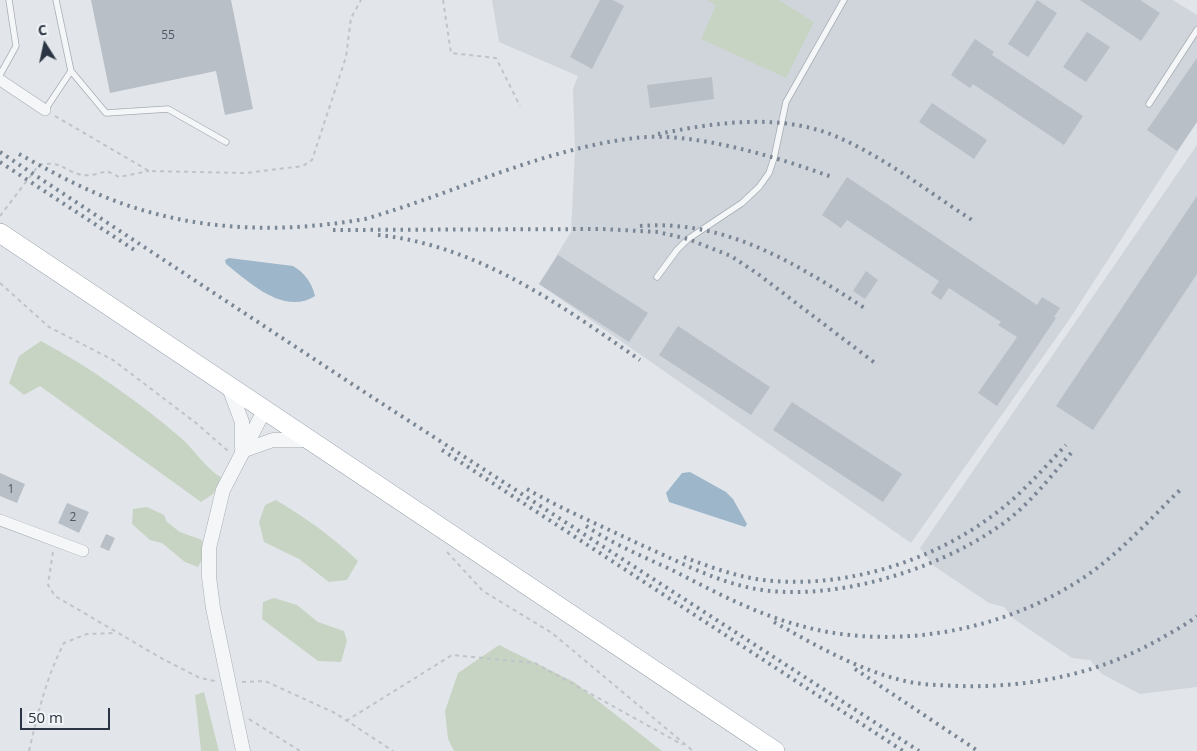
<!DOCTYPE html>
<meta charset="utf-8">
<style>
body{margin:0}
#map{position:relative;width:1197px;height:751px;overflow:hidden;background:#e2e6ea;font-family:"Open Sans",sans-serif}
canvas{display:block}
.north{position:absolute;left:20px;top:20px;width:50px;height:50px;-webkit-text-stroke:4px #f1f4f7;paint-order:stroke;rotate:350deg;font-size:14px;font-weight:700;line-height:20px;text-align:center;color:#2a3442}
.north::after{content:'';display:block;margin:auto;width:18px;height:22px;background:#2a3442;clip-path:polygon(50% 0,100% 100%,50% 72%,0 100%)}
.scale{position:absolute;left:20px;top:708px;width:90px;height:22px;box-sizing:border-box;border:2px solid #2a3442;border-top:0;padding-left:6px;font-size:15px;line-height:18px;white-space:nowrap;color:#2a3442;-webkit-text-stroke:4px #f1f4f7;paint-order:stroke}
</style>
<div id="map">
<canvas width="1197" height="751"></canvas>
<div class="north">С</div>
<div class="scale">50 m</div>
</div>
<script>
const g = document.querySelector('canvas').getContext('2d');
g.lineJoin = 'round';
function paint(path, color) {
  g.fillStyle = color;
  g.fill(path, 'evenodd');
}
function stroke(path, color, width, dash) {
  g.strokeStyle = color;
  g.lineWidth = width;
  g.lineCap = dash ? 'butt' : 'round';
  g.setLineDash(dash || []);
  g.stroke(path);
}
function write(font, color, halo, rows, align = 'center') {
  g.font = font + ' "Open Sans",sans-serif';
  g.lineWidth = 4.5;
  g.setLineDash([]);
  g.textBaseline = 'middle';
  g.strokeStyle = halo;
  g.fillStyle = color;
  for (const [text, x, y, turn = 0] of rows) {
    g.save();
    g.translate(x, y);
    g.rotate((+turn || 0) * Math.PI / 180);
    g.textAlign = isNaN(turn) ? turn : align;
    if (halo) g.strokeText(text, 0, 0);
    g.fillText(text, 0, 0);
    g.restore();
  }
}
paint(new Path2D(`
 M492,0H1173L1197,15V122L1069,320L911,543L539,284L571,232L575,151L573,89L578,76L499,42Z
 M1197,145V687L1140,694L1102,674L1090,660L1072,658L1014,619L1004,607L989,603L934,566L920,548Z`), '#d0d5dc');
paint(new Path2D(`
 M707,0H779L814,22L786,78L701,39L716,5Z
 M41,341C91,368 138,401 181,438C196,451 204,467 222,478L213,494L201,502L40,386L24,395L9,383L19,356Z
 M276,500C306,518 333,537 358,561L347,580L329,582L299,559L264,542L259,522L265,505Z
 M147,507L164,515L167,522L180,532L202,540L205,554L198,567L185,562L162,543L150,540L132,524L133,509Z
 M274,598L297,605L318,622L344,631L347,641L341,662L318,661L262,619L263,602Z
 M499,645L574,682L662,751H454L448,739L445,711L458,673Z
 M204,692L219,751H201L195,695Z`), '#c8d4c3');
paint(new Path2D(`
 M229,258L293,266C305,273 312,283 315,296C284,316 249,282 226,264L225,260Z
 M690,472L726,492L733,499L747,524L745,527L669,502L666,493L682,473Z`), '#9db6ca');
paint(new Path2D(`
 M91,0H231L253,109L225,115L216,71L110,93Z
 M600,0H613L624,6L592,69L570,57Z
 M1037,0L1057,13L1028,57L1008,44Z
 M1080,0H1140L1160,13L1141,41Z
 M1087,32L1110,47L1086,82L1063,67Z
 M975,39L994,52L992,55L1083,116L1064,145L973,84L970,88L951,75Z
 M1197,58V122L1177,151L1147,130Z
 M712,77L714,99L650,108L647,85Z
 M932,103L987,140L974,159L919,122Z
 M847,177L1037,305L1042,297L1060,308L1054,317L1056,318L997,406L978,393L1017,337L998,325L1001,322L949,288L941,300L931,293L939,281L847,220L841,228L822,215Z
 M1197,196V274L1093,430L1056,406Z
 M558,255L648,313L629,342L539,284Z
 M866,271L878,280L865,299L853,291Z
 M678,326L770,387L751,415L659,355Z
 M792,402L902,474L883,502L773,430Z
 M0,473L25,484L17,503L0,496Z
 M67,503L89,512L79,533L58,523Z
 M106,534L115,538L109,551L100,547Z`), '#b9bfc7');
const service = new Path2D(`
 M71,71L106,113L168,109L226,142
 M0,75L16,46L9,0
 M1149,104L1197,30
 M45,110L71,71L56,0
 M657,277L677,250L688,239L742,203L759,187L769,173L774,158L786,102L844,0`);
const minor = new Path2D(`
 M0,80L45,110
 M0,520L83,551`);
const tertiary = new Path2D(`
 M228,385L242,422V447
 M242,451L273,440H309
 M243,751L213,608L209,577V548L223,490L265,409`);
const trunk = new Path2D(`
 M0,233L775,751`);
stroke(service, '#a7adb4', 7);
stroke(minor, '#a7adb4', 12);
stroke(tertiary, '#a7adb4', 15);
stroke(trunk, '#8994a1', 20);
stroke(new Path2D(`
 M443,0L451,53L496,58L520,106
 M55,116L149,171L246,173L303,166L312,160L346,57L351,18L361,0
 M0,216L39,165C60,161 61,168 78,174C87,177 98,174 107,171L119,177L149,171
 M0,283L49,327L113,360L196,423L228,451
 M53,552L48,585L55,596L161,658L200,678L215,681
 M447,552L483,591L552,633L693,751
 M242,682L265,681L335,713L393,751
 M249,719L300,751
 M346,721L452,655L535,663L683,745
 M29,751C38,713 46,678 64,643L87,634L116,633`), '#bfc4c9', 2, [4, 4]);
stroke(service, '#f4f6f8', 5.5);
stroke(minor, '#f4f6f8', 11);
stroke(tertiary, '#f4f6f8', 14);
stroke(trunk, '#fff', 19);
stroke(new Path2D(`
 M658,134C718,122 784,112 842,139C888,160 930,193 972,220
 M0,152L355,386L919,751
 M19,154C39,165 59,176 80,186C172,230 266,236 365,219C455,193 542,149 635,138C693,131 777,157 832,177
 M0,162L136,251
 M640,226C726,219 797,264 866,309
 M333,230L603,229L658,232L688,239L731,256L758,274L875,363
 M378,235C477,245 561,305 640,360
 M442,450L903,751
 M527,489C563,510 602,526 639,544C676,560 712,580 751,588C828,604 935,571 998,527C1028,507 1049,478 1072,452
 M586,526C613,544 644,557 674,571C715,592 754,613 798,625C888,651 994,633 1072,585C1114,560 1146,523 1180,490
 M684,557C707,566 732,575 756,579C836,591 928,564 992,516C1020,496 1042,470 1066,445
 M774,622C815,645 858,670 905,681C922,685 940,685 958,686C1031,688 1101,674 1165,636C1176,630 1187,624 1197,616
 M855,669L978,751`), '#7b8694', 4, [2.5, 5]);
write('12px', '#4e5763', null, [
 ["55",168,36],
 ["1",11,490],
 ["2",73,518]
]);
</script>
